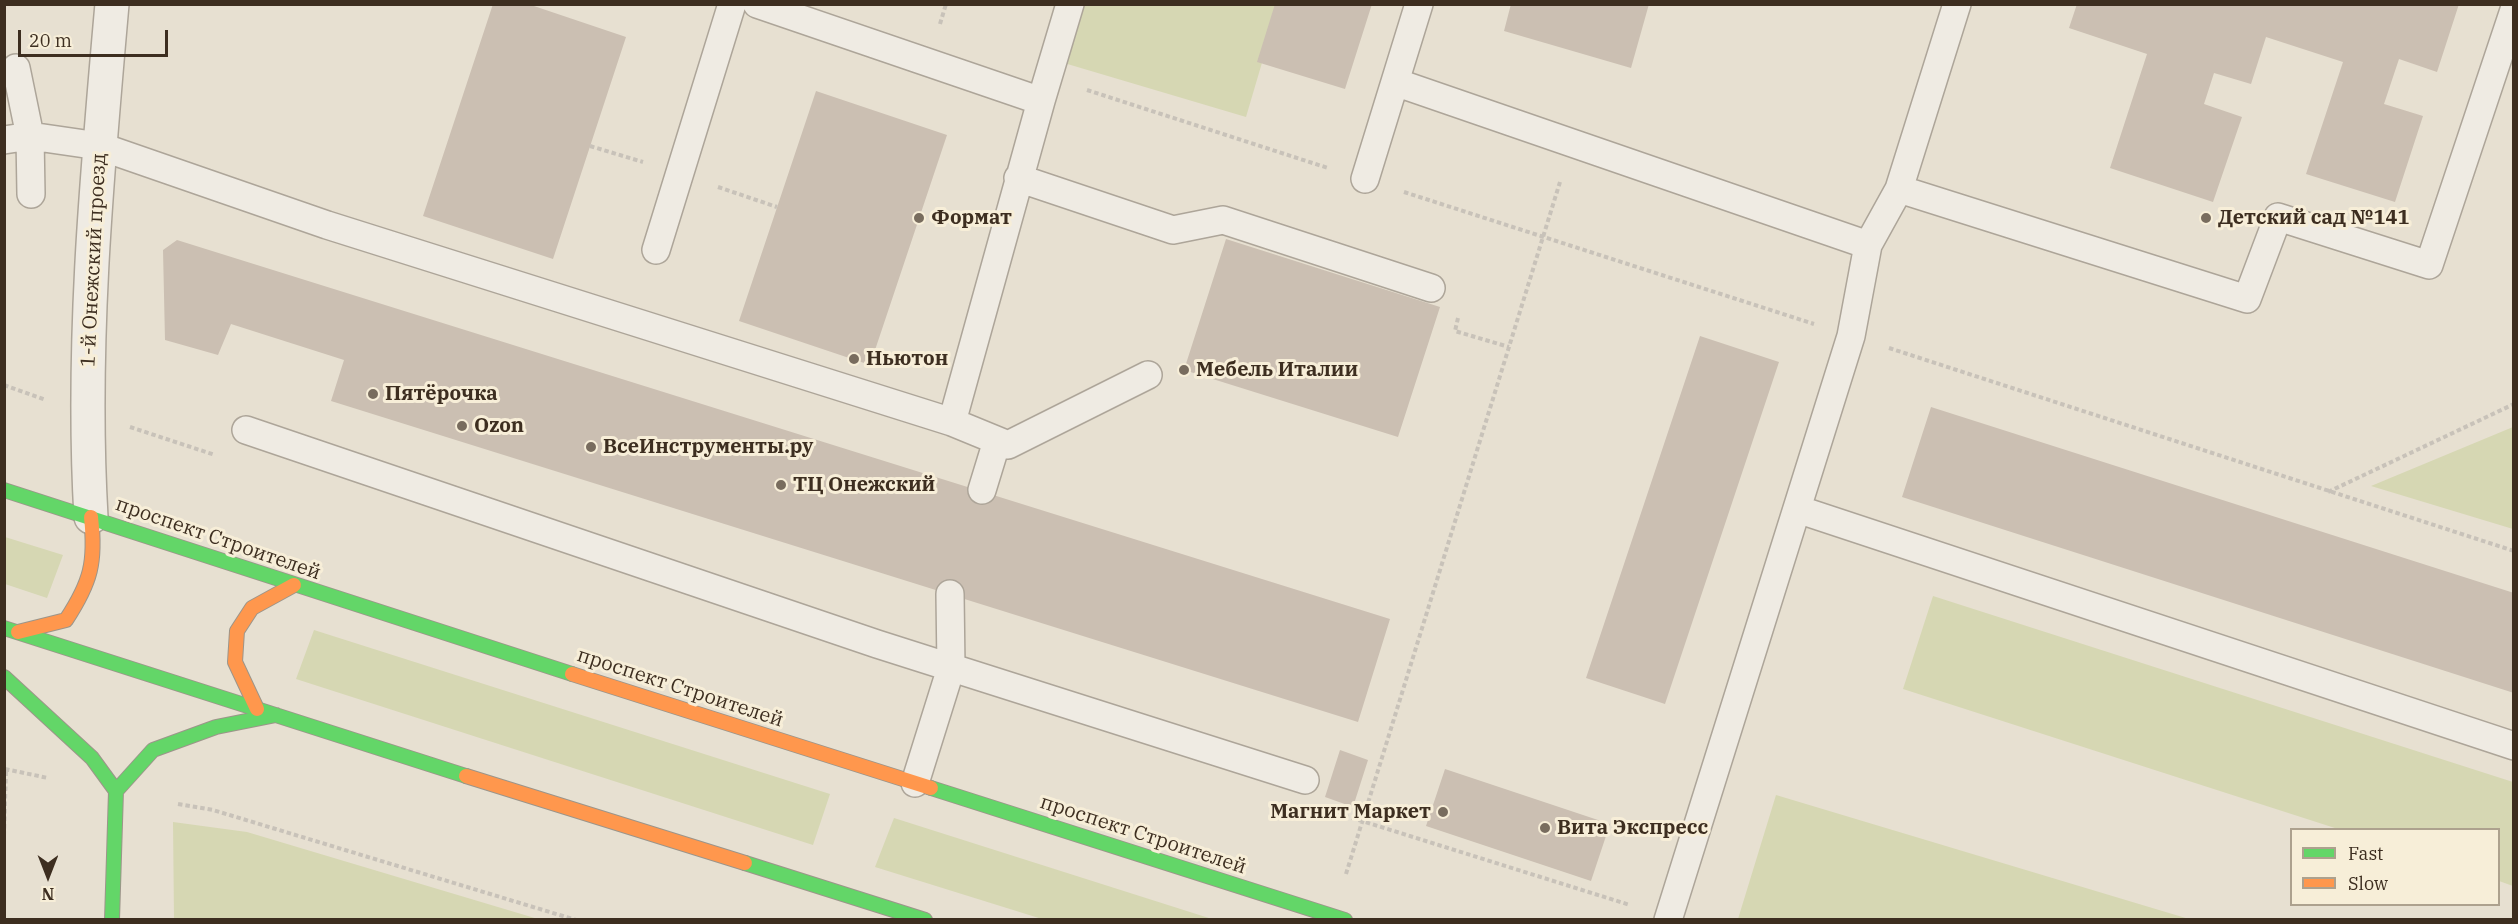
<!DOCTYPE html>
<meta charset="utf-8">
<style>
body{margin:0}
#map{position:relative;width:2518px;height:924px;overflow:hidden;background:#e7e0d1;font-family:"IBM Plex Serif",serif}
canvas{display:block}
.frame{position:absolute;inset:0;border:6px solid #3d2e20;pointer-events:none}
.legend{position:absolute;left:2290px;top:828px;width:210px;height:78px;box-sizing:border-box;background:#f7eed8;border:2px solid #ada18e;margin:0;padding:8px 10px;list-style:none;font-size:18px;color:#3d2e20}
.legend li{display:flex;align-items:center;gap:12px;height:30px}
.legend b{width:30px;border:2px solid #ada18e}
.north{position:absolute;left:18px;top:846px;width:60px;height:60px;-webkit-text-stroke:4px #f7eed8;paint-order:stroke;rotate:180deg;font-size:16px;font-weight:700;line-height:24px;text-align:center;color:#3d2e20}
.north::after{content:'';display:block;margin:auto;width:21px;height:27px;background:#3d2e20;clip-path:polygon(50% 0,100% 100%,50% 72%,0 100%)}
.scale{position:absolute;left:18px;top:30px;width:150px;height:27px;box-sizing:border-box;border:3px solid #3d2e20;border-top:0;padding-left:8px;font-size:18px;line-height:21px;white-space:nowrap;color:#3d2e20;-webkit-text-stroke:4px #f7eed8;paint-order:stroke}
</style>
<div id="map">
<canvas width="2518" height="924"></canvas>
<div class="frame"></div>
<ul class="legend">
<li><b style="height:8px;background:#63d668"></b>Fast</li>
<li><b style="height:8px;background:#ff974d"></b>Slow</li>
</ul>
<div class="north">N</div>
<div class="scale">20 m</div>
</div>
<script>
const g = document.querySelector('canvas').getContext('2d');
g.lineJoin = 'round';
function paint(path, color) {
  g.fillStyle = color;
  g.fill(path, 'evenodd');
}
function stroke(path, color, width, dash) {
  g.strokeStyle = color;
  g.lineWidth = width;
  g.lineCap = dash ? 'butt' : 'round';
  g.setLineDash(dash || []);
  g.stroke(path);
}
function write(font, color, halo, rows, align = 'center') {
  g.font = font + ' "IBM Plex Serif",serif';
  g.lineWidth = 6;
  g.setLineDash([]);
  g.textBaseline = 'middle';
  g.strokeStyle = halo;
  g.fillStyle = color;
  for (const [text, x, y, turn = 0] of rows) {
    g.save();
    g.translate(x, y);
    g.rotate((+turn || 0) * Math.PI / 180);
    g.textAlign = isNaN(turn) ? turn : align;
    if (halo) g.strokeText(text, 0, 0);
    g.fillText(text, 0, 0);
    g.restore();
  }
}
paint(new Path2D(`
 M1082,5H1279L1246,117L1064,63Z
 M2513,427V529L2371,486Z
 M5,537L63,555L47,598L5,584Z
 M1933,596L2513,782V886L2499,881L2498,830L2338,829L1903,689Z
 M314,630L830,794L813,845L296,679Z
 M1776,795L2189,919H1738Z
 M894,818L1212,919H1042L875,867Z
 M173,822L247,832L538,919H174Z`), '#d6d7b3');
paint(new Path2D(`
 M493,4H528L626,37L553,259L423,216Z
 M1275,4H1372L1345,89L1257,62Z
 M1511,4H1649L1631,68L1504,31Z
 M2077,4H2459L2437,72L2399,59L2384,104L2423,116L2395,202L2306,174L2343,62L2266,37L2251,84L2214,73L2204,104L2242,117L2213,202L2110,168L2147,54L2069,28Z
 M816,91L947,135L870,365L739,321Z
 M1226,239L1440,307L1398,437L1184,370Z
 M177,240L1390,619L1358,722L331,401L344,360L231,324L218,355L165,340L163,250Z
 M1700,336L1779,362L1665,704L1586,678Z
 M1931,407L2514,593V693L1902,497Z
 M1340,750L1368,760L1353,807L1325,797Z
 M1445,769L1610,824L1591,881L1426,826Z`), '#cbbfb2');
const lane = new Path2D(`
 M757,4L1041,101L952,422
 M16,68L30,136L31,194
 M1395,82L1868,245
 M1041,101L1070,4
 M4,140L30,136L99,146L327,225L952,422L1008,445L1148,375
 M1018,178L1173,230L1223,220L1431,288
 M1365,179L1419,4
 M1899,189L2247,299L2278,217L2429,265L2514,10
 M656,250L732,4
 M246,430L877,644L1305,780
 M982,490L997,441
 M1797,509L2514,746
 M915,783L951,668L950,594
 M1668,920L1851,336L1868,245L1899,189L1957,4`);
const street = new Path2D(`
 M91,517C81,346 97,174 112,4`);
const fast = new Path2D(`
 M4,490L572,674
 M4,628L466,776
 M4,677L92,758L116,791
 M931,788L1345,920
 M116,791L153,750L216,727L276,715
 M745,863L925,920
 M112,920L116,791`);
const slow = new Path2D(`
 M18,632L66,620C91,582 96,562 91,517
 M572,674L931,788
 M257,709L235,662L237,631L252,608L294,585
 M466,776L745,863`);
stroke(lane, '#ada599', 30);
stroke(street, '#ada599', 36);
stroke(fast, '#9c958a', 16);
stroke(slow, '#9c958a', 16);
stroke(new Path2D(`
 M940,24L946,4
 M1087,90L1328,168
 M590,146L643,162
 M718,187L777,207
 M1404,192L1814,324
 M1458,318L1455,331L1509,347
 M1889,348L2514,551
 M4,385L46,400
 M130,427L215,455
 M2328,492L2514,404
 M5,769L48,778
 M178,804L213,810L576,920
 M1330,811L1630,905
 M4,836L6,770
 M1346,874L1560,182`), '#c8c2b9', 4, [4.5, 3]);
stroke(lane, '#efebe3', 27);
stroke(street, '#efebe3', 33);
stroke(fast, '#63d668', 14);
stroke(slow, '#ff974d', 14);
for (const [x, y, r, color] of [
 [919,218,6,"#786c5e"],
 [2206,218,6,"#786c5e"],
 [854,359,6,"#786c5e"],
 [1184,370,6,"#786c5e"],
 [373,394,6,"#786c5e"],
 [462,426,6,"#786c5e"],
 [591,447,6,"#786c5e"],
 [781,485,6,"#786c5e"],
 [1443,812,6,"#786c5e"],
 [1545,828,6,"#786c5e"]
]) {
  const dot = new Path2D();
  dot.arc(x, y, r, 0, 2 * Math.PI);
  g.fillStyle = color;
  g.fill(dot);
  stroke(dot, '#f7eed8', 2);
}
write('bold 20px', '#3d2e20', '#f7eed8', [
 ["Формат",931,218],
 ["Детский сад №141",2218,218],
 ["Ньютон",866,359],
 ["Мебель Италии",1196,370],
 ["Пятёрочка",385,394],
 ["Ozon",474,426],
 ["ВсеИнструменты.ру",603,447],
 ["ТЦ Онежский",793,485],
 ["Магнит Маркет",1431,812,"right"],
 ["Вита Экспресс",1557,828]
], 'left');
write('20px', '#3d2e20', '#f7eed8', [
 ["1-й Онежский проезд",94,260,-87],
 ["проспект Строителей",218,539,19],
 ["проспект Строителей",680,688,18],
 ["проспект Строителей",1143,835,18]
]);
</script>
